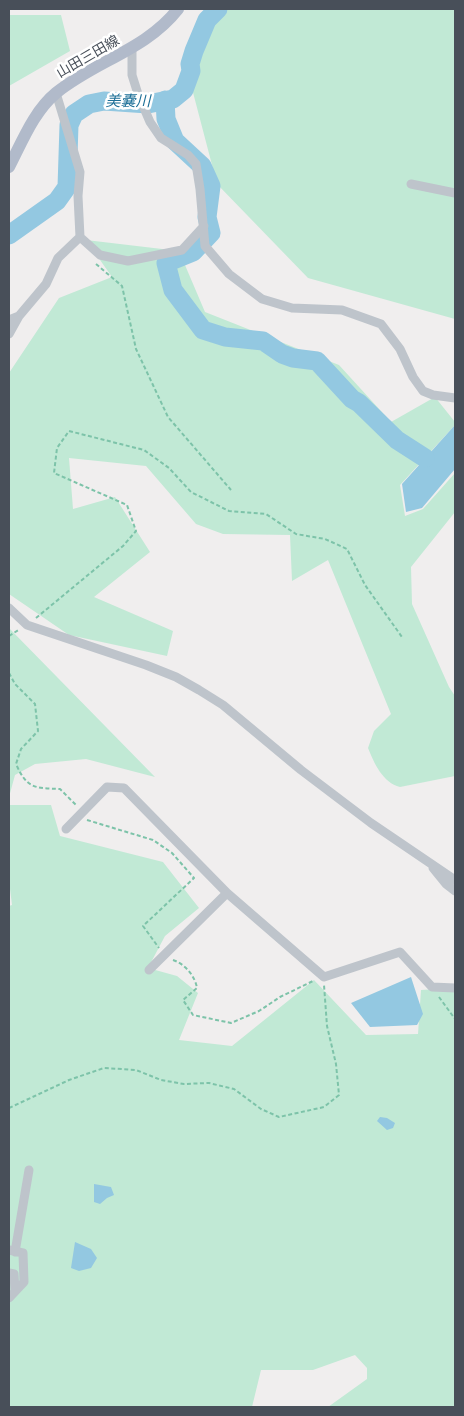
<!DOCTYPE html>
<meta charset="utf-8">
<style>
body{margin:0}
#map{position:relative;width:464px;height:1416px;overflow:hidden;background:#f0eeee;font-family:Rubik,sans-serif}
canvas{display:block}
.frame{position:absolute;inset:0;border:10px solid #484f59;pointer-events:none}
</style>
<div id="map">
<canvas width="464" height="1416"></canvas>
<div class="frame"></div>
</div>
<script>
const g = document.querySelector('canvas').getContext('2d');
g.lineJoin = 'round';
function paint(path, color) {
  g.fillStyle = color;
  g.fill(path, 'evenodd');
}
function stroke(path, color, width, dash) {
  g.strokeStyle = color;
  g.lineWidth = width;
  g.lineCap = dash ? 'butt' : 'round';
  g.setLineDash(dash || []);
  g.stroke(path);
}
function write(font, color, halo, rows, align = 'center') {
  g.font = font + ' Rubik,"Noto Sans JP",sans-serif';
  g.lineWidth = 5;
  g.setLineDash([]);
  g.textBaseline = 'middle';
  g.strokeStyle = halo;
  g.fillStyle = color;
  for (const [text, x, y, turn = 0] of rows) {
    g.save();
    g.translate(x, y);
    g.rotate((+turn || 0) * Math.PI / 180);
    g.textAlign = isNaN(turn) ? turn : align;
    if (halo) g.strokeText(text, 0, 0);
    g.fillText(text, 0, 0);
    g.restore();
  }
}
paint(new Path2D(`
 M212,9H455V319L308,278L217,184L190,81L208,12Z
 M9,15H61L70,51L9,86Z
 M86,240L179,251L205,312L339,365L391,422L435,397L455,422V425L400,485L405,516L423,509L455,473V512L411,567L412,604L449,687L455,696V776L400,787C383,783 374,763 368,748L374,731L391,714L328,560L292,581L290,535L223,534L196,524L146,466L69,458L73,509L115,497L150,552L94,597L173,631L167,656L69,635L9,594V373L59,298L112,277Z
 M9,628L155,777L86,759L35,764L15,775L9,797Z
 M9,805H51L60,836L163,862L199,908L165,936L148,968L177,976L198,993L179,1040L232,1046L314,980L366,1035L418,1034L421,990L455,988V1407H328L367,1379V1368L355,1355L313,1370H261L252,1407H9V906L12,905L9,881Z`), '#c1e9d5');
paint(new Path2D(`
 M455,425V469L422,508L406,512L402,484Z
 M411,977L423,1014L417,1025L370,1027L351,1003Z
 M380,1117L387,1118L395,1123L393,1128L387,1130L377,1121Z
 M94,1184L111,1187L114,1195L107,1198L100,1204L94,1202Z
 M75,1242L91,1249L97,1258L91,1268L79,1271L71,1268Z`), '#93c8e1');
stroke(new Path2D(`
 M165,100L166,119L175,141L202,166L211,186L207,217L211,233L193,252L166,263L173,290L203,330L225,337L263,341L282,354L293,358L317,361L352,399L359,403L397,440L425,458
 M9,235L57,201L67,187L69,125L74,114L89,104L104,101L148,104L173,99L184,90L191,71L190,64L194,51L207,20L218,9`), '#93c8e1', 19);
stroke(new Path2D(`
 M96,264L122,286L136,349L168,417L231,490
 M36,618L123,546L136,531L127,505L54,473L57,448L69,431L144,450L169,468L191,492L229,511L266,514L296,534L325,539L347,549L365,585L402,637
 M9,636L20,629
 M9,673L15,684L35,704L38,731L21,749L16,764C27,789 35,788 60,789L76,805
 M87,820L153,840L172,853L194,878L143,926L159,948
 M173,960C185,964 195,976 197,988L183,1000L193,1015L231,1023L259,1011L280,997L313,981
 M439,997L455,1019
 M9,1108L69,1080L104,1068L136,1070L161,1080L184,1084L209,1083L234,1089L261,1109L279,1117L324,1107L339,1095L336,1064L327,1026L324,985`), '#7dc3a9', 2, [4, 2.5]);
stroke(new Path2D(`
 M132,49V75L138,94L150,122L161,138L188,155L196,164L200,189L205,246L229,274L262,299L292,308L342,310L381,324L400,349L413,377L423,391L433,395L455,398
 M56,93L80,172L78,196L80,237L100,255L128,261L182,250L204,226
 M411,184L455,193
 M9,320L19,316L46,284L58,258L80,237
 M9,334L19,316
 M9,608L27,625L146,665L176,677L199,690L223,705L301,770L371,823L455,880
 M66,829L107,787L124,788L227,893L149,970
 M433,868L446,884L455,891
 M227,893L324,977L400,952L432,987L455,988
 M9,1250L23,1253L24,1282L9,1298
 M15,1252L29,1170
 M9,1273L14,1274L15,1291`), '#bec4cb', 9);
stroke(new Path2D(`
 M9,167C22,142 34,111 56,93C95,61 146,50 178,9`), '#b1baca', 12);
write('14px', '#484f59', '#fff', [
 ["山田三田線",88,57,-30]
]);
write('italic 15px', '#1d6f97', '#fff', [
 ["美嚢川",128,102]
]);
</script>
